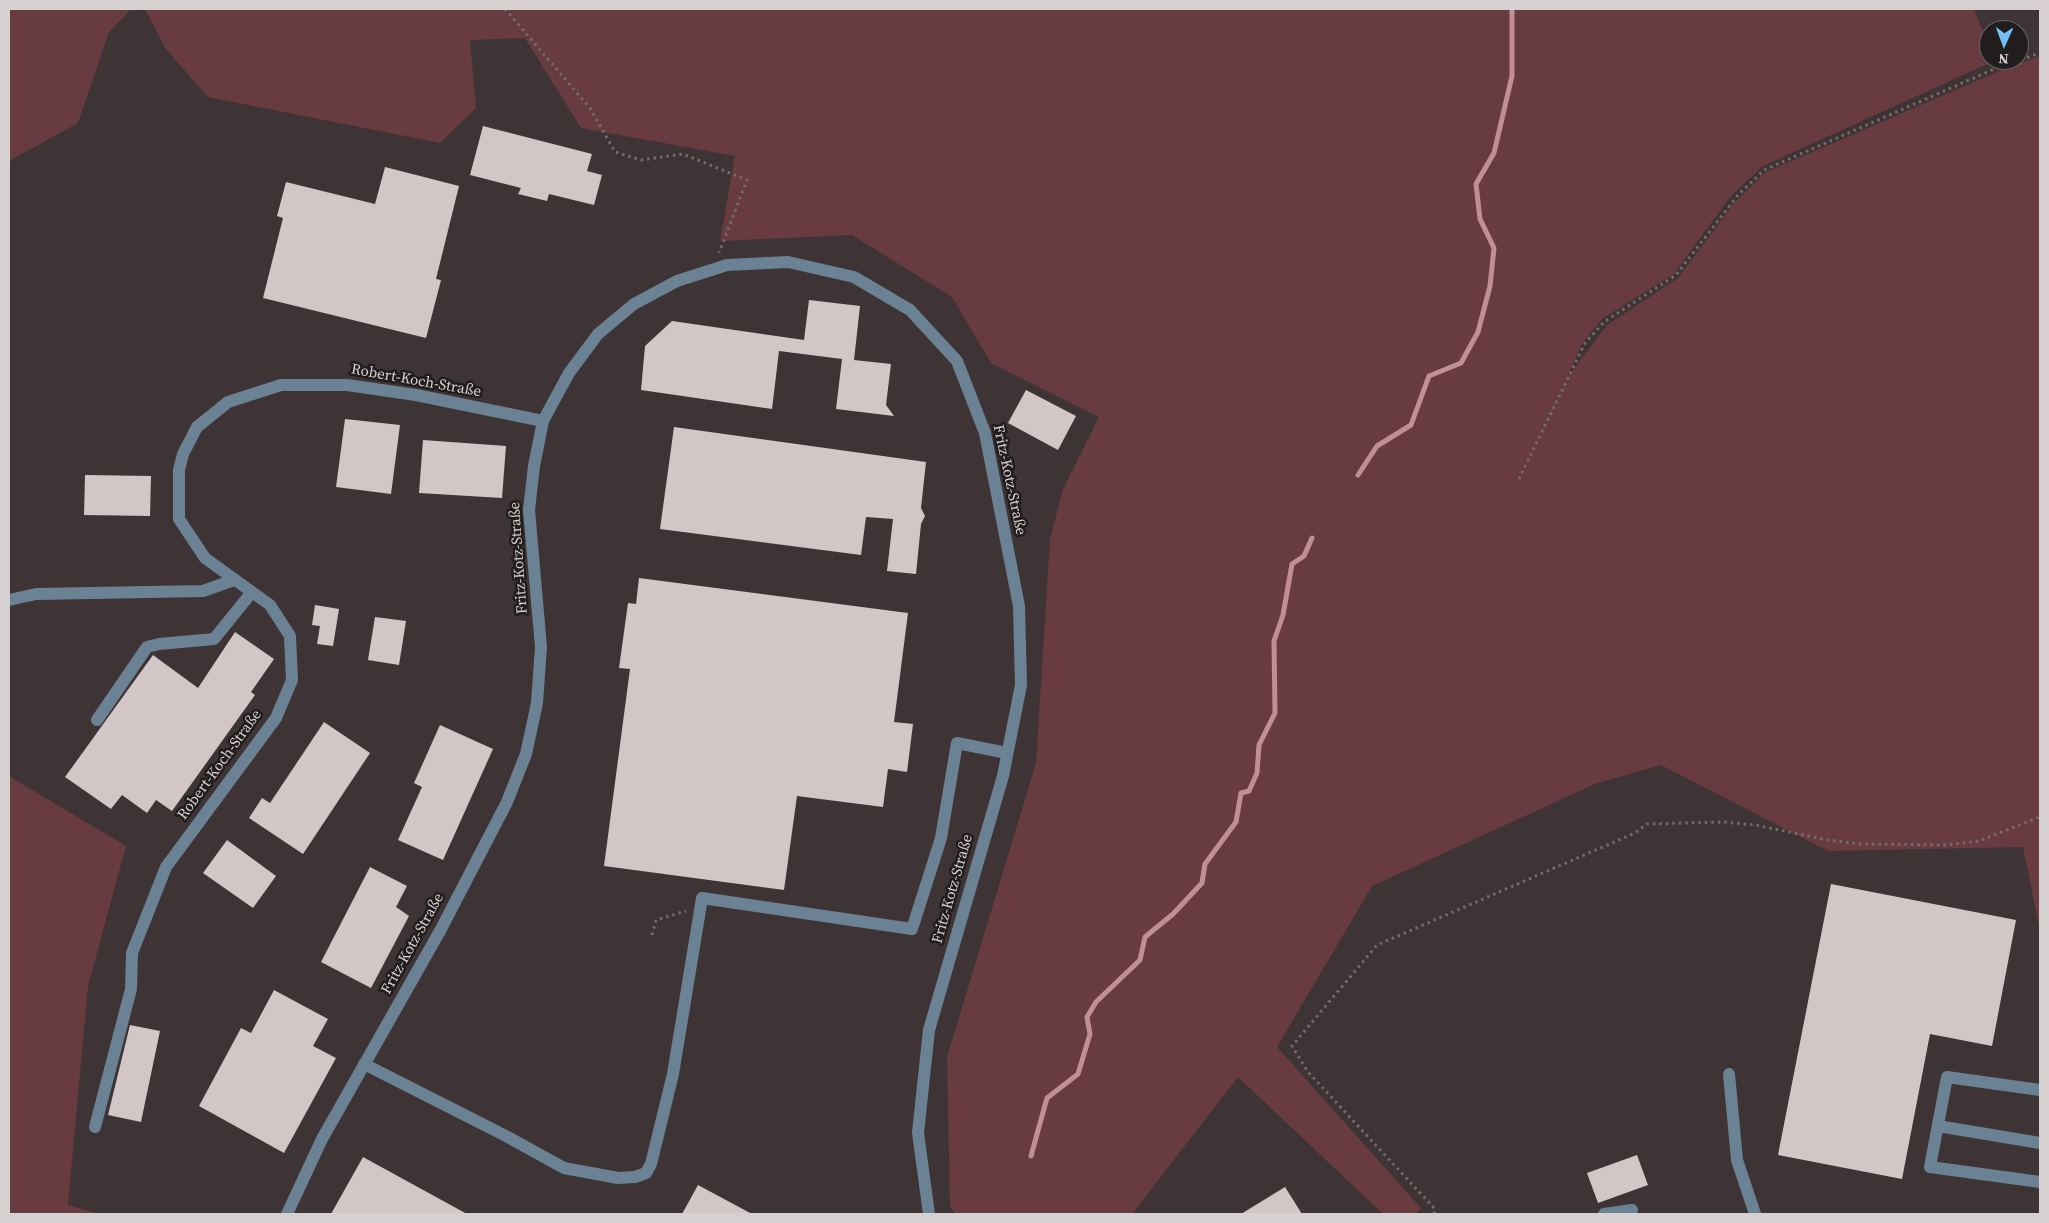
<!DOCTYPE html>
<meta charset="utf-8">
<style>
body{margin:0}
#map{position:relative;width:2049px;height:1223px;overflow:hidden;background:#3f3435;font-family:"Source Serif 4",serif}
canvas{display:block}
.frame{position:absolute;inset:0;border:10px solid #d7d0d1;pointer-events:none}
.north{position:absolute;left:1979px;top:20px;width:50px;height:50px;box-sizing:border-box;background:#221d1d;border:1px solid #6a6565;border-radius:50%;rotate:182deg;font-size:14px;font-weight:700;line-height:20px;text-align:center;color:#d7d0d1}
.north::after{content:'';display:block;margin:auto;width:18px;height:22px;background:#74c0f6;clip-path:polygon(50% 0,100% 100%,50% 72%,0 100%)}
</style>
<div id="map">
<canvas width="2049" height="1223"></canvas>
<div class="frame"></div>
<div class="north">N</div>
</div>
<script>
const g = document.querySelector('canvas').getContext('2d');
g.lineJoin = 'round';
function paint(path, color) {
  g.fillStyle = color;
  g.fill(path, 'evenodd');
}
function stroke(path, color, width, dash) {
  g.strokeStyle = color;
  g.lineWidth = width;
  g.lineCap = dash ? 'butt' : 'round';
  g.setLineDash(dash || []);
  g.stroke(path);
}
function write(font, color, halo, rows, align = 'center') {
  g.font = font + ' "Source Serif 4",serif';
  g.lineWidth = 5;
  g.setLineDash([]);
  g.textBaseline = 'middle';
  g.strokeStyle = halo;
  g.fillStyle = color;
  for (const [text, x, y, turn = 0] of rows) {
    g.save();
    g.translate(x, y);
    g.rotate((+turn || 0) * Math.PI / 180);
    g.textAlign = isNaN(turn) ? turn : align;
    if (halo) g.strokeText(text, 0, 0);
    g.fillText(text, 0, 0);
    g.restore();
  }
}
paint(new Path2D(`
 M9,9H131L109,32L78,123L9,161Z
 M145,9H1974L1989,47V60L1994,61L1763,166L1730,197L1674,274L1602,319L1583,342L1566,379L1607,325L1678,278L1735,202L1766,172L1999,71L2040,56V931L2023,847L1828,851L1661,765L1595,784L1372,886L1277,1047L1421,1208L1416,1214H1383L1238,1077L1132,1214H955L950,1206L947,1057L1036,763L1050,539L1063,489L1099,417L991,363L952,297L852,235L720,241L735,156L581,128L525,38L470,40L476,108L440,143L208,97L165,48Z
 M9,776L126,846L88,986L68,1205L98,1214H9Z`), '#673b3f');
stroke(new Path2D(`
 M1358,475L1377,446L1411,425L1429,376L1461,363L1478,332L1490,286L1494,248L1480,219L1476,184L1494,153L1512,76V9
 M1031,1156L1047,1098L1078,1074L1090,1034L1087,1017L1096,1002L1140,960L1145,937L1173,914L1202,883L1205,864L1236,822L1241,793L1249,791L1257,773L1259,745L1275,713L1274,641L1283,615L1292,564L1304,556L1312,538`), '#bf8f93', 5);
paint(new Path2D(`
 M483,126L592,154L587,171L602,175L594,205L549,194L547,201L518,194L521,188L470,175Z
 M385,167L459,186L436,279L441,280L426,338L263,298L283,218L277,216L286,182L375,204Z
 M809,300L860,306L854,360L891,364L886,405L894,416L836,409L842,359L779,351L772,409L641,390L645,346L672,321L804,340Z
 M1026,390L1076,416L1058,450L1008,423Z
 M345,419L400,425L391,494L336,487Z
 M674,427L926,462L921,508L925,516L921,524L916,574L887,571L893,519L866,517L861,555L660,529Z
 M423,440L506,446L502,498L419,493Z
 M85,475L151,476L150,516L84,515Z
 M639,578L908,613L894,722L913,724L907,772L888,769L883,807L797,796L784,890L604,866L630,669L619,668L628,603L636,604Z
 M315,605L339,609L333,646L317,644L320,626L312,625Z
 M375,617L406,621L399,665L368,660Z
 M235,632L274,659L251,692L255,695L172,811L156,800L147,813L122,795L111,809L65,777L153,655L198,688Z
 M324,722L370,753L303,854L249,818L262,798L270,803Z
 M440,725L493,749L443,860L398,840L422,787L414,783Z
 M227,840L276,876L253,908L203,873Z
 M370,867L407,886L396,907L409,916L371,988L321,962Z
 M1831,884L2016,920L1992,1046L1930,1034L1902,1179L1778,1155Z
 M274,990L328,1019L313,1046L336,1058L284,1153L199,1106L241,1028L251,1033Z
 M130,1025L160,1031L141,1122L108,1115Z
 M1637,1155L1648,1185L1598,1203L1587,1173Z
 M363,1157L467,1214H331Z
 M698,1185L752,1214H682Z
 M1285,1187L1302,1214H1241Z`), '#d3c6c6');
stroke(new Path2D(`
 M505,9L590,108L615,152L641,160L683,154L747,180L719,253
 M1519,479L1585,343L1604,322L1676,275L1738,195L1764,170L1992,70L2040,53
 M652,935L656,920L686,911
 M1434,1214L1435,1209L1308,1072L1292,1046L1377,945L1635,833L1647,824L1724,822L1755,825L1828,840L1861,844L1946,845L1979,841L2040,817`), '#756b6c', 3, [2.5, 4]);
stroke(new Path2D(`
 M9,600L36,594L203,591L234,580
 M97,720L147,647L159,644L214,639L252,592
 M364,1064L506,1136L564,1168L618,1178L635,1177L646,1173L651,1164L673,1074L702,898L912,929L941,838L957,743L1007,753
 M1729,1074L1737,1160L1755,1214
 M2040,1090L1947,1077L1930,1167L2040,1182
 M1938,1126L2040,1143
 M95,1127L131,989L132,953L166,867L276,718L292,680L290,636L270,605L205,558L179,519V470L183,454L197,427L228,402L281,385H347L416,395L543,421
 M287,1214L322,1139L440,931L507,802L526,754L537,703L541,647L529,510L534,466L543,421L569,373L598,334L634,304L677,281L727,265L788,262L854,277L910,310L957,361L985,433L1019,606L1021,685L1003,776L929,1030L918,1133L929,1214
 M1604,1214L1632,1210`), '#6a8293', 12);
write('15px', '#d7d0d1', '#221d1d', [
 ["Robert-Koch-Straße",416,381,10],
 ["Fritz-Kotz-Straße",1009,480,78],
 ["Fritz-Kotz-Straße",519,558,-94],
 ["Robert-Koch-Straße",220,765,-54],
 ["Fritz-Kotz-Straße",953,889,-74],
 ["Fritz-Kotz-Straße",413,944,-61]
]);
</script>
